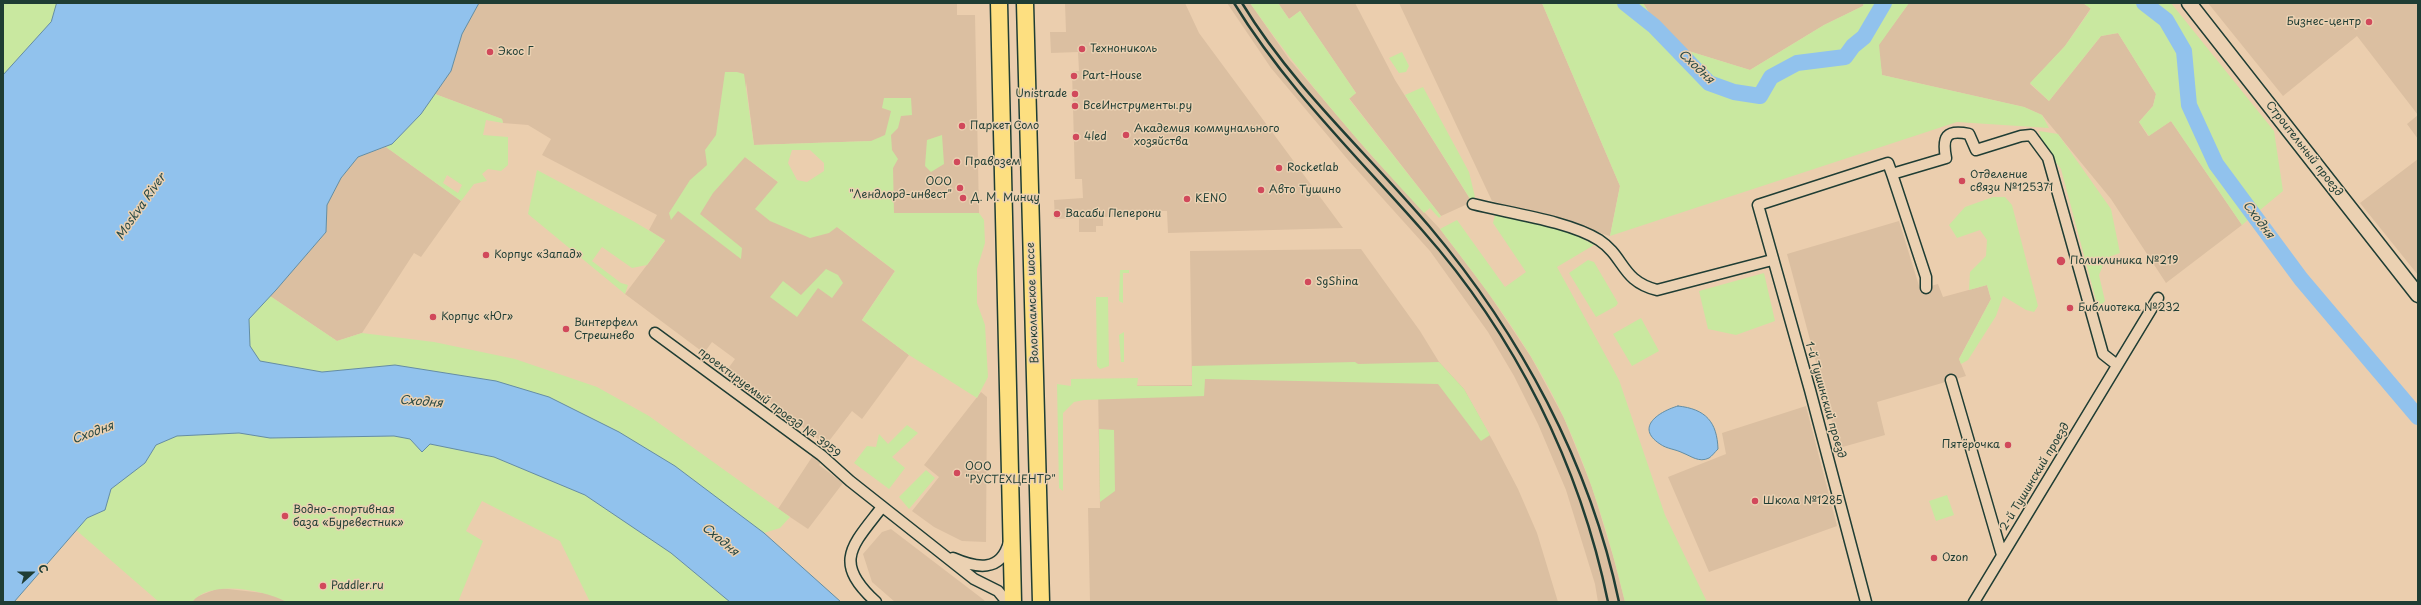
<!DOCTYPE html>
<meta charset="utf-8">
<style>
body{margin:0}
#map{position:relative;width:2421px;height:605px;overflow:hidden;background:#ebceae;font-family:"Playpen Sans",sans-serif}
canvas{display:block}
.frame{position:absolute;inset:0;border:4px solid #1f3d34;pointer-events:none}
.north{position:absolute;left:12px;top:553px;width:40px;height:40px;-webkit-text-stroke:3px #ebd1b2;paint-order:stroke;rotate:69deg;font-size:11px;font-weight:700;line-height:16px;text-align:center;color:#1f3d34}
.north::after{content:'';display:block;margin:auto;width:14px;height:18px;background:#1f3d34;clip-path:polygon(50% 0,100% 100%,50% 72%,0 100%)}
</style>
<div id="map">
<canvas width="2421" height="605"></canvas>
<div class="frame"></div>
<div class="north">С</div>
</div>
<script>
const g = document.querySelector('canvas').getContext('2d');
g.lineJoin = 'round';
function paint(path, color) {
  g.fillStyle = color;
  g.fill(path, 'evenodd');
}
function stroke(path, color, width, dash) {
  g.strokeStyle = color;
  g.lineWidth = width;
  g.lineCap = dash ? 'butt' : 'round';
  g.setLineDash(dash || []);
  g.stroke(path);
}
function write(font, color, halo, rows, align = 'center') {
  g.font = font + ' "Playpen Sans",sans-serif';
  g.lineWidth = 3;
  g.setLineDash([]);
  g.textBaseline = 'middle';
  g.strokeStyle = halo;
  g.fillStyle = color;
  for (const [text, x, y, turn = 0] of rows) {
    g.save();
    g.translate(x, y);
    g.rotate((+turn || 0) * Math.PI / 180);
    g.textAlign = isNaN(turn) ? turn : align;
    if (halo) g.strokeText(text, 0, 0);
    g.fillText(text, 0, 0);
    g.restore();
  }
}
paint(new Path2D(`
 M479,3H957V15H975L979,213H873L871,141L754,145L746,82L745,157L895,271L862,320L909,355L862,419L852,411L826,445L727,370L735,359L712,342L704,353L625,294L665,241L649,230L657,215L542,155L551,139L528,125L503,123L502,119L435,94L451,71L462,34Z
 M1065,3H1185L1199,33L1343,228L1168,233L1167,211H1153L1152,216L1103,217V226H1096V232H1079V218L1055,219L1054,200L1083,198L1082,179H1075L1072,71H1079L1078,52L1051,53L1050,32H1066Z
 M1227,3H1250L1289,59L1370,154L1440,229L1487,291L1531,357L1564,418L1592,487L1614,559L1625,602H1598L1595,584L1566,490L1538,424L1514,376L1488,332L1430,251L1349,161L1271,68Z
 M1278,3H1355L1395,80L1472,202L1441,216L1349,98L1356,93L1300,11L1289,19Z
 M1399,3H1542L1620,186L1610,236L1492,201Z
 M1643,3H1864L1863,6L1824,25L1750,70L1669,45Z
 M1909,3H2083L2091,8L2065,46L2030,84L2049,101L2101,36L2118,33L2156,94L2153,106L2139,122L2148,136L2171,121L2242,225L2166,283L2111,199L2042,115L2024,107L1882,75L1878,45Z
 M2208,3H2418V139L2407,124L2418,115L2357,36L2283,96Z
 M386,147L461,201L421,257L414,253L362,333L337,341L270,296L326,232L327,205L341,178L358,157Z
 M2418,159V275L2360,203Z
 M1899,221L1920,289L1938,284L1943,297L1987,285L1991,299L1959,359L1966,376L1877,402L1885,435L1839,448L1787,254Z
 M1361,249L1420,331L1439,362L1464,389L1494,443L1518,489L1537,533L1558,602H1090L1088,508H1100L1098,386L1192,385L1190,251Z
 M981,392L987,397L986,542L962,541L934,527L912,511L939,477L924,465Z
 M1806,406L1837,526L1709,572L1668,477L1726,454L1722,433Z
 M814,454L822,460L819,465L843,483L808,529L778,509Z
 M891,529L984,600L985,602H895L872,582L863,554L882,532Z
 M219,588L272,594L287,602H192L196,597Z`), '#dbbfa1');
paint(new Path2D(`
 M3,3H57L51,22L3,75Z
 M1250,3H1278L1289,19L1300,11L1356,93L1349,99L1441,216L1439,218L1430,208L1424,213C1362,146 1302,78 1250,3Z
 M1542,3H1643L1669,45L1750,70L1824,25L1863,6L1864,3H1909L1879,45L1882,75L2024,107L2042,115L2049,128L1957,122L1610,236L1620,186Z
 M2083,3H2171L2274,131L2283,191L2242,225L2171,121L2149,136L2139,122L2153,106L2156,94L2118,33L2101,36L2049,101L2030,83L2065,46L2091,9Z
 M1402,52L1409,66L1406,72L1399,73L1389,58Z
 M725,72H737L744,74L754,145L871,141L885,135L891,111L882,108L884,98H911L912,115L901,116L898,128L891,135L892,150L898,159L893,168L894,213H979L984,220L985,243L977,269V303L985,325L988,377L977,398L909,355L862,320L895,271L837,227L829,233L810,238L770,221L755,209L778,182L745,157L713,193L700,214L742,248L741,259L678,211L671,220L669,213L690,180L707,165L705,150L716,135ZM792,150H810L824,163V171L807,182L797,180L788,163Z
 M1423,87L1469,172L1475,197L1472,202L1405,95Z
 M435,94L502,119L503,123L486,120L483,135L508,137V165L501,171L488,169L482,174L487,181L474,184L461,201L386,147L392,144L421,114ZM447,175L462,185L458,193L443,183Z
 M2039,131L2058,134L2111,209L2120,253L2106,258L2099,275L2105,301L2098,308L2061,169L2044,147Z
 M942,135L944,164L931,172L925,166L927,140Z
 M537,170L633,221L665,240L647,265L632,268L602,247L592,261L621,283L628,285L625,294L528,214Z
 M1993,197H2005L2012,205L2038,306L2034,312L2026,310L2003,296L1996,316L1968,360L1961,364L1959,359L1991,299L1987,285L1969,290L1970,272L1986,256L1987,240L1980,230L1957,238L1949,225L1965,207Z
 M1495,215L1570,232L1594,245L1557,267L1619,380L1665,515L1707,602H1625C1610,539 1591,477 1564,418C1533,350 1486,289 1440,229L1457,220L1505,287L1526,272L1493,223Z
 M1588,260L1594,262L1618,303L1616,306L1596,317L1569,273Z
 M826,269L838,275L843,283L832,298L818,288L797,317L770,297L783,281L801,295Z
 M1120,270H1129V273H1123V303L1119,301Z
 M1764,273L1775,321L1736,335L1708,329L1699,291Z
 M270,296L337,341L362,333L434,342L515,359L597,387L649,416L790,517L780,528L764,533L675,466L619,432L549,397L496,381L395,365L322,372L260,361L250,346L249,319Z
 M1096,297H1108L1109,366L1100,369L1097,366Z
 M1641,318L1659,351L1632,366L1613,334Z
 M1124,332V362H1121L1119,335Z
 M1355,362L1358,364L1439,362L1464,389L1490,435L1481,441L1438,384L1205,379L1204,396L1084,400L1074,402L1063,413V491L1059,488L1057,384L1071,386V379L1138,378L1137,386H1192V366Z
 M907,425L918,433L892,457L905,468L889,489L854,463L867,446L876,447L879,434L888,444Z
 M1099,429L1114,430L1115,491L1100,502Z
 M239,433L270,438L394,436L410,439L422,452L430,444L494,457L585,495L671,553L729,601L590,602L560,541L482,501L466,531L483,541L458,602H287C264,590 211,579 192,602H159L76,530L87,518L105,510L111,489L145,463L156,445L177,436Z
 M926,470L935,478L909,509L899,497Z
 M1947,495L1954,515L1936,521L1929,501Z`), '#c9e8a0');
const water = new Path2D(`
 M57,3H479L462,34L451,71L421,114L392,144L358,157L341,178L327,205L326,232L276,290L249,319L250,346L260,361L322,372L395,365L496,381L549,397L619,432L675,466L764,533L841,602H730L671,553L585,495L494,457L430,444L422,452L410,439L394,436L270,438L239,433L177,436L156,445L145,463L111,489L105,510L87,518L14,602H3V75L51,22Z
 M1678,406C1706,409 1717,422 1718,449C1715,452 1712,456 1709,458C1699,463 1691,456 1683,453C1675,449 1667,449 1660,444C1634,427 1660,411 1678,406Z`);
paint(water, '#91c2ed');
stroke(water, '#638da3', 1);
stroke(new Path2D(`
 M1625,3L1654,26L1709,83L1734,92L1760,96L1771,77L1797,63L1845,57L1853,46L1864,37L1884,3
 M2144,3L2166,20L2184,51L2189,105L2216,164L2301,279L2418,417`), '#91c2ed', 16);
const street = new Path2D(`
 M1892,174L1926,277V288
 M1473,204C1508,213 1569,221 1599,240C1625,257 1621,281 1657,290L1772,260
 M655,333L821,455L850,481L974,579L998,591L1007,602
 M1951,380L2002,555
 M953,558C976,568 1001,573 1009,542
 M876,602C832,562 852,546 882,507
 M1866,602L1810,390L1758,205L1888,163L1892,174L1946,158C1942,137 1946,129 1969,134L1976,150L2021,136L2031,135L2048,158L2103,354L2117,365
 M1974,602L2158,298`);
const secondary = new Path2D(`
 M2189,3L2418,295`);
const primary = new Path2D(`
 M999,3L1013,602
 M1025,3L1041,602`);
stroke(street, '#1f3d34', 13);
stroke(secondary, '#1f3d34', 17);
stroke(primary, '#1f3d34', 19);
stroke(street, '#ebd1b2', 10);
stroke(secondary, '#ebd1b2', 14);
stroke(primary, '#fddf80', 16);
stroke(new Path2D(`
 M1234,3C1286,88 1357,156 1422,230C1515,335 1580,465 1608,602
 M1242,3C1293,87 1366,152 1429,226C1520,334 1590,463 1619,602`), '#1f3d34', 2.5);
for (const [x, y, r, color] of [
 [2369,22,4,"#d1495b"],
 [1082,49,4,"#d1495b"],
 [490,52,4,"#d1495b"],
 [1074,76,4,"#d1495b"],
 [1075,94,4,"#d1495b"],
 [1075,106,4,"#d1495b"],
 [962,126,4,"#d1495b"],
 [1126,135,4,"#d1495b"],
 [1076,137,4,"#d1495b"],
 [957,162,4,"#d1495b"],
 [1279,168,4,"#d1495b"],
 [1962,181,4,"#d1495b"],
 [960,188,4,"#d1495b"],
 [1261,190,4,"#d1495b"],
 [963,198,4,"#d1495b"],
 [1187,199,4,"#d1495b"],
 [1057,214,4,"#d1495b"],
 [486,255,4,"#d1495b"],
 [2061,261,5,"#d1495b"],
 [1308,282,4,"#d1495b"],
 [2070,308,4,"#d1495b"],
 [433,317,4,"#d1495b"],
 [566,329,4,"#d1495b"],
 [2008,445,4,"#d1495b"],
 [957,473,4,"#d1495b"],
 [1755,501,4,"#d1495b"],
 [285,516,4,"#d1495b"],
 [1934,558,4,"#d1495b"],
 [323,586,4,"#d1495b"]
]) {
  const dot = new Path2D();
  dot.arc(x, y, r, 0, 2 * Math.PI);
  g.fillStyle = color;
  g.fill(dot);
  stroke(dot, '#ebd1b2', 1.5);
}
write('11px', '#1f3d34', '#ebd1b2', [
 ["Бизнес-центр",2361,22,"right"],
 ["Технониколь",1090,49],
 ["Экос Г",498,52],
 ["Part-House",1082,76],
 ["Unistrade",1067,94,"right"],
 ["ВсеИнструменты.ру",1083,106],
 ["Паркет Соло",970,126],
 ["Академия коммунального",1134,129],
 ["хозяйства",1134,142],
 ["4led",1084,137],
 ["Правозем",965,162],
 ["Rocketlab",1287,168],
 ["Отделение",1970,175],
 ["связи №125371",1970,188],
 ["ООО",952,182,"right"],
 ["\"Лендлорд-инвест\"",952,195,"right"],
 ["Авто Тушино",1269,190],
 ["Д. М. Минцу",971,198],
 ["KENO",1195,199],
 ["Васаби Пеперони",1065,214],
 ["Корпус «Запад»",494,255],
 ["Поликлиника №219",2070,261],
 ["SgShina",1316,282],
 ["Библиотека №232",2078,308],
 ["Корпус «Юг»",441,317],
 ["Винтерфелл",574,323],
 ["Стрешнево",574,336],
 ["Пятёрочка",2000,445,"right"],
 ["ООО",965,467],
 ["\"РУСТЕХЦЕНТР\"",965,480],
 ["Школа №1285",1763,501],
 ["Водно-спортивная",293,510],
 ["база «Буревестник»",293,523],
 ["Ozon",1942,558],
 ["Paddler.ru",331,586]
], 'left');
write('11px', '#1f3d34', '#ebd1b2', [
 ["Строительный проезд",2304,149,52],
 ["Волоколамское шоссе",1033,303,-92],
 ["1-й Тушинский проезд",1825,400,74],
 ["проектируемый проезд № 3959",769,403,37],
 ["2-й Тушинский проезд",2035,477,-59]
]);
write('italic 12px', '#2a4a46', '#ebd1b2', [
 ["Сходня",1696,67,43],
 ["Moskva River",141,207,-55],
 ["Сходня",2258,220,53],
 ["Сходня",421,402,5],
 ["Сходня",93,433,-20],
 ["Сходня",720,540,40]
]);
</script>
